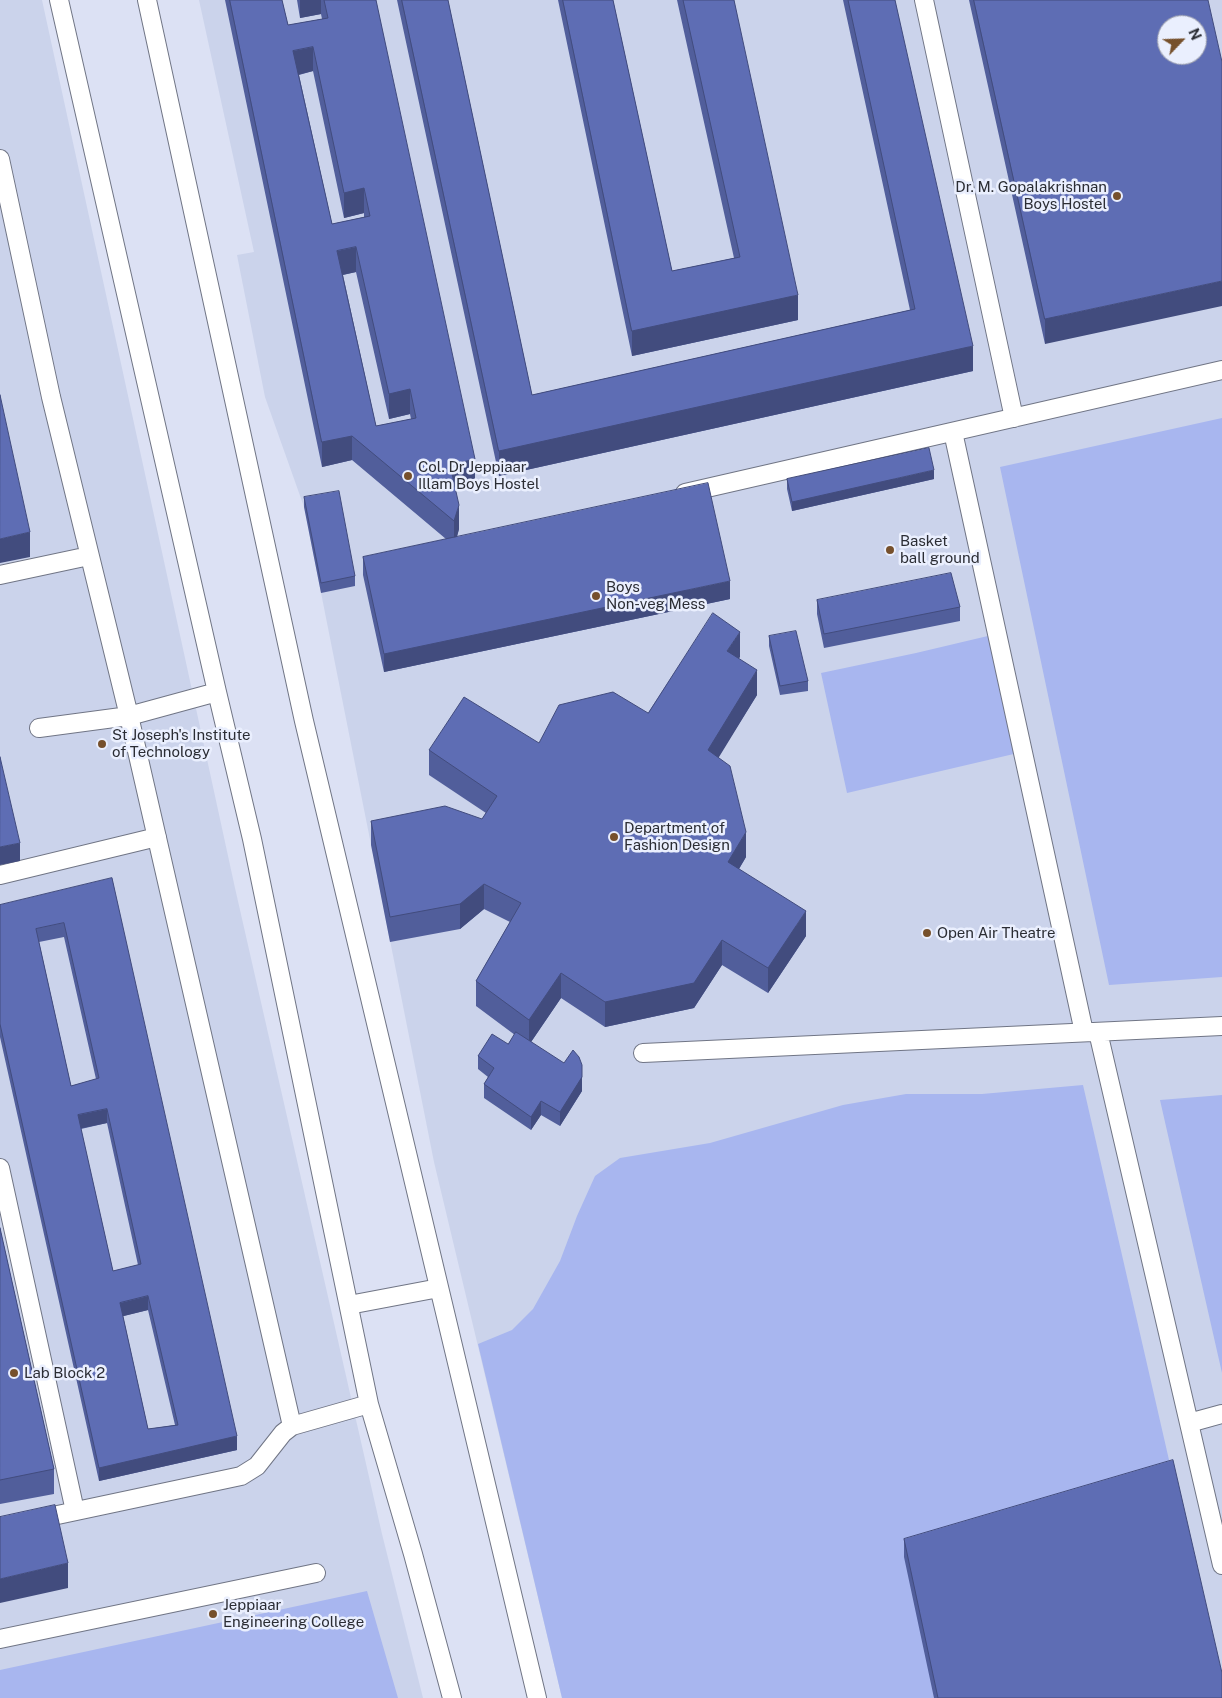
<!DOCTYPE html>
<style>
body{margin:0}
#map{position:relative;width:1222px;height:1698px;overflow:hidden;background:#dce1f4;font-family:"Public Sans",sans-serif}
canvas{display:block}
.north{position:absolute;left:1157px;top:15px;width:50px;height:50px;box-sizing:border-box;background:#eaeffe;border:1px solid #9ea1ad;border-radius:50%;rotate:66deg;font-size:14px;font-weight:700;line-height:20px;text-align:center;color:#2b2d34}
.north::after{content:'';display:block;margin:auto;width:18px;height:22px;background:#76502c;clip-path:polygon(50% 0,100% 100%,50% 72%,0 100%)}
</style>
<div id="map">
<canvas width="1222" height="1698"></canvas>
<div class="north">N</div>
</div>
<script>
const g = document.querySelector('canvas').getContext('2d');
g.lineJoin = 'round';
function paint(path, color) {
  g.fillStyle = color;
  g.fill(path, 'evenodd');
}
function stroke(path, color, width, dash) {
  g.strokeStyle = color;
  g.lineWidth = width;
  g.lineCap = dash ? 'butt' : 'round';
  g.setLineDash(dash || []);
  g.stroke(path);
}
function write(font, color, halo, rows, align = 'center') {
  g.font = font + ' "Public Sans",sans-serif';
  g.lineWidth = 5;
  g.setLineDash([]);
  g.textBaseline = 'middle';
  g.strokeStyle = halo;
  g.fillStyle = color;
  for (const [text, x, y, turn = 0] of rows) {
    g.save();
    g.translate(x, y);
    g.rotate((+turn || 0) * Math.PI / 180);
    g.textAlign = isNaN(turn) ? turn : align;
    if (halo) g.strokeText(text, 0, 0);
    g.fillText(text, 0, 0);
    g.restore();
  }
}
paint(new Path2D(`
 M0,0H42L235,888L382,1534L423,1698H0Z
 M199,0H1222V1698H562L434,1162L304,507L265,397L237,255L254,252ZM1167,25H1197V55H1167Z`), '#cbd3eb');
paint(new Path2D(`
 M1222,418V977L1109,985L1000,467Z
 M992,635L1018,753L847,793L821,673L916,653Z
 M1083,1085L1222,1691V1698H562L478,1344L512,1330L533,1309L560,1261L577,1216L595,1176L620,1158L710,1143L843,1105L906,1094H982Z
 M1222,1095V1373L1160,1100Z
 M367,1591L398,1698H0V1670Z`), '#a8b6ef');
const lane = new Path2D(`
 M59,0L217,692L252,839L369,1404L413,1554L452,1698
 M147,0L304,721L537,1698
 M924,0L1014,418
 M0,159L51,397L129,716L292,1426
 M953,432L1084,1032
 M685,493L1222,370
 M0,575L89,556
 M39,728L129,716L217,692
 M0,875L157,837
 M1098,1032L1222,1565
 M643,1053L1222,1026
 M0,1168L75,1511
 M349,1305L439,1288
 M1189,1423L1222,1414
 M34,1520L241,1476L257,1466L283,1433L292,1426L369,1404
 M0,1639L316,1573`);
stroke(lane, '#707585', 20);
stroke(lane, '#fff', 18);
paint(new Path2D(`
 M225,0H282L288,25L322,19L321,14L300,18L297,0H376L475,484L455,488L459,529L457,537L730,599L384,672L363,575V557L446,539L352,460L322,467ZM313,71L344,218L364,213V217L332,224L299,75ZM356,272L389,419L410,414L411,419L376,426L343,275Z
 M397,0H448L532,395L910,310L843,0H895L973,371L499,476Z
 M558,0H613L672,271L734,258L677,0H734L798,320L632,356Z
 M969,0H1208L1045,344Z
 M787,479H934L792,511L787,489Z
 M304,497L355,576V586L321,593L304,507Z
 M817,600L960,607V621L824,648L817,614Z
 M769,636L808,681V691L780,695L769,646Z
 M740,657L738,658L757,695L718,757L746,857L739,869L806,936L768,993L722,965L694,1008L605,1027L561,998L531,1042L582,1091L560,1126L541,1115L531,1130L484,1098V1084L488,1077L478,1069V1056L508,1044L515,1035L476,1006V981L510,922L484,909L460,929L390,942L371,845V821L482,819L486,813L429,775V750L539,743L648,713Z
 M112,878L237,1450L99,1481L0,1037V905ZM64,937L96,1079L71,1086L39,942ZM107,1123L138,1265L113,1271L81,1129ZM148,1310L175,1425L148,1429L123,1316Z
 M0,1228L54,1469V1494L0,1504Z
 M904,1539L1222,1698H934L904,1557Z`), '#515e9b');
paint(new Path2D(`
 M300,0H321V14L300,18Z
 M313,47V71L293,76V51Z
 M364,188V213L344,218V193Z
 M356,247V272L337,276V251Z
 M1222,281V306L1045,344V319Z
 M798,295V320L632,356V331Z
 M973,346V371L499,476V451Z
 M410,389V414L389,419V394Z
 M352,436V460L322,467V442Z
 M475,459V484L450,490V465Z
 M934,470V479L792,511V502Z
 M459,505V529L454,546V521Z
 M30,532V557L0,563V539Z
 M730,581V599L384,672V654Z
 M740,632V657L727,676V651Z
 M757,670V695L708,775V750Z
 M746,832V857L728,887V862Z
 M20,843V861L0,865V847Z
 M484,884V909L460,929V904Z
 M806,911V936L768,993V968Z
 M722,940V965L694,1008L605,1027V1002Z
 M561,973V998L529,1045V1020Z
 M582,1065V1091L560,1126V1112Z
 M541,1101V1115L531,1130V1117Z
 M107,1109V1123L78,1129V1115Z
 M148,1296V1310L120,1317V1303Z
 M237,1436V1450L99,1481V1468Z
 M68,1563V1588L0,1603V1579Z`), '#424c7e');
const building = new Path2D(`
 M230,0H282L288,25L328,18L324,0H376L475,459L450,465L459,505L454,521L352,436L322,442ZM313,47L344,193L364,188L370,216L332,224L293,51ZM356,247L389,394L410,389L416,418L376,426L337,251Z
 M402,0H448L532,395L915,309L848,0H895L973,346L499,451Z
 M563,0H613L672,271L740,257L683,0H734L798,295L632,331Z
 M974,0H1208L1222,62V281L1045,319ZM1167,25H1197V55H1167Z
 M0,395L30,532L0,539Z
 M929,448L934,470L792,502L787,479Z
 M708,483L730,581L384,654L363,557Z
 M339,491L355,576L321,583L304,497Z
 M951,573L960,607L824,634L817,600Z
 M713,613L740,632L727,651L757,670L708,750L730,766L746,832L728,862L806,911L768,968L722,940L694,983L605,1002L561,973L529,1020L476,981L521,903L484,884L460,904L390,917L371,821L445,806L482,819L497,796L429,750L464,697L539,743L559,705L613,692L648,713Z
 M796,631L808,681L780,686L769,636Z
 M0,757L20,843L0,847Z
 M112,878L237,1436L99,1468L0,1024V905ZM64,923L99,1078L71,1086L36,929ZM107,1109L141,1264L113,1271L78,1115ZM148,1296L178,1425L148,1429L120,1303Z
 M516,1032L564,1063L573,1050L579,1057L582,1065V1077L560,1112L541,1101L531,1117L484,1084L494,1068L478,1056L492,1034L508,1044Z
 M0,1228L54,1469L0,1480Z
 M1173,1460L1222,1673V1698H938L904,1539Z
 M55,1505L68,1563L0,1579V1517Z`);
paint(building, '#5e6db4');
stroke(building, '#424c7e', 1);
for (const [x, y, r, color] of [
 [1117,196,5,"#76502c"],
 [408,476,5,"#76502c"],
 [890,550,5,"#76502c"],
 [596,596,5,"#76502c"],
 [102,744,5,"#76502c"],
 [614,837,5,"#76502c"],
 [927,933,5,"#76502c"],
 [14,1373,5,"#76502c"],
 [213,1614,5,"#76502c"]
]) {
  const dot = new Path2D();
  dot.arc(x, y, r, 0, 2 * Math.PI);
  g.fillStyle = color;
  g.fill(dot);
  stroke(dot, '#eaeffe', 2);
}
write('15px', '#2b2d34', '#eaeffe', [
 ["Dr. M. Gopalakrishnan",1107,187,"right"],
 ["Boys Hostel",1107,204,"right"],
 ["Col. Dr Jeppiaar",418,467],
 ["Illam Boys Hostel",418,484],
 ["Basket",900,541],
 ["ball ground",900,558],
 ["Boys",606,587],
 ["Non-veg Mess",606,604],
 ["St Joseph's Institute",112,735],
 ["of Technology",112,752],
 ["Department of",624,828],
 ["Fashion Design",624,845],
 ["Open Air Theatre",937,933],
 ["Lab Block 2",24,1373],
 ["Jeppiaar",223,1605],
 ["Engineering College",223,1622]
], 'left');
</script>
